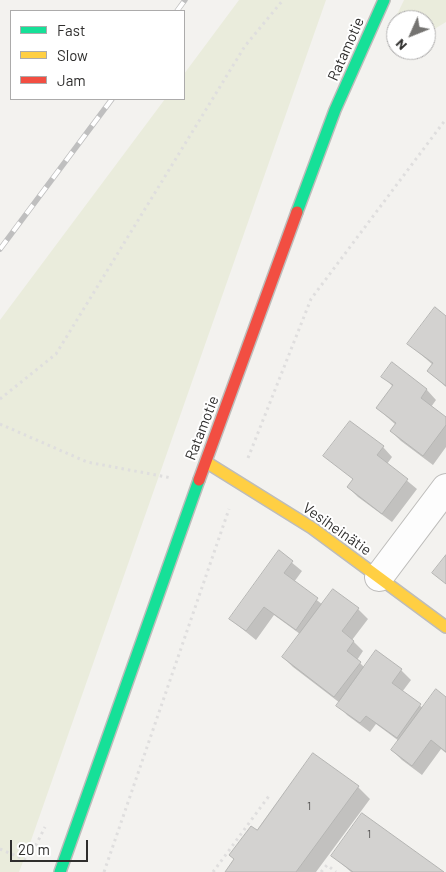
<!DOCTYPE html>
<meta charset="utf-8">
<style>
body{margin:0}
#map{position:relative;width:446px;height:872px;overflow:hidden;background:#f3f2ef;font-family:Barlow,sans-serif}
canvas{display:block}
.legend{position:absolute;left:10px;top:10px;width:175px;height:90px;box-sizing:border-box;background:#fff;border:1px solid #acabab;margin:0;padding:6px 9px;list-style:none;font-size:15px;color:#2f2e2d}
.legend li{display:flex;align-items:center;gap:10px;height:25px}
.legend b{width:25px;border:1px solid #acabab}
.north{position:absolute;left:386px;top:10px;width:50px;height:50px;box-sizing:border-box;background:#fff;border:1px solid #acabab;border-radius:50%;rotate:226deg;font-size:14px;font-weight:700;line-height:20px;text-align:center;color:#2f2e2d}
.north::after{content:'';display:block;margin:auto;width:18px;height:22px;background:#747371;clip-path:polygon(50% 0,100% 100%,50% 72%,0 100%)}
.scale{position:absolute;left:10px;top:840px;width:78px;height:22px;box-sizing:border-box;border:2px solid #2f2e2d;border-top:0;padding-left:6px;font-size:15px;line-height:18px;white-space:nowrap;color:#2f2e2d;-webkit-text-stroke:4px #fff;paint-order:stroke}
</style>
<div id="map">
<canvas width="446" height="872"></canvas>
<ul class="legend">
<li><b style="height:6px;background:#16e098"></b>Fast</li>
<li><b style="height:6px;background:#ffcf43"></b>Slow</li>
<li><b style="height:6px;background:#f24e42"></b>Jam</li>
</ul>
<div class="north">N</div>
<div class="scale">20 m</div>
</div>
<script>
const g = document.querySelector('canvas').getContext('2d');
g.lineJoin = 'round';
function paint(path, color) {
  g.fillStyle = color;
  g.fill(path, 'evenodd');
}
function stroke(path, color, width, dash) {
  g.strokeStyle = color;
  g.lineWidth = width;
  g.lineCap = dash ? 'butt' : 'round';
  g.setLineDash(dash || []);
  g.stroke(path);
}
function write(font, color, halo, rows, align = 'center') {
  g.font = font + ' Barlow,sans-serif';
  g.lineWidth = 4;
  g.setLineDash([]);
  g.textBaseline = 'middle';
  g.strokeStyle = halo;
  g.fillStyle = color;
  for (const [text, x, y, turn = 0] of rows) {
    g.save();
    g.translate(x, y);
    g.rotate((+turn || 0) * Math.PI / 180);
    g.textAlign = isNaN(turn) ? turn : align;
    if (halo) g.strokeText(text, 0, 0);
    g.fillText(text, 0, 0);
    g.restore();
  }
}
paint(new Path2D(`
 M239,0H326L28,849L19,872H0V320L165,99H184V74Z
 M404,0H446V22L426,34V20H396V33L393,23Z`), '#eaecdc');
paint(new Path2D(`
 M446,317V387L428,371L433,365L409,344Z
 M392,364L427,390L436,400L431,407L446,418V447L433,465L401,441L391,431L396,425L377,408L393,387L383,376Z
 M383,447L392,457L387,464L417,489L392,522L358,497L348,487L354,480L325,456Z
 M279,552L302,571L294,582L323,605L358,609L368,619L352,640L363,651L357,660L365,668L376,652L401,670L411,680L402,692L423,708L446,698V753L441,749L422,775L402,760L392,750L399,741L376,724L370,732L347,715L338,705L340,703L293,667L283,657L300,634L274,615L256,640L230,619Z
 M358,787L370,799L316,872H226L257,832Z
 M333,856L442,872H351Z`), '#0003');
const building = new Path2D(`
 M435,307L446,316V386L427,371L433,363L407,344Z
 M392,362L427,389L421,398L446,417V425L423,456L390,431L396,423L376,408L393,385L381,377Z
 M350,421L384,446L377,455L408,479L382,514L347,487L353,479L323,456Z
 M279,550L293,561L284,573L318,598L296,630L264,607L246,631L229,619Z
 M446,555V584L432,573Z
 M333,589L359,608L342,631L354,641L347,651L361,662L334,697L282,657Z
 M376,650L402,669L392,683L421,704L397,738L366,716L360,723L336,706Z
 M436,689L446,697V752L431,740L412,766L391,750Z
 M313,753L359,786L296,872H225L234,859L229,855L251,826L257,830Z
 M362,813L444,872H353L331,856Z`);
paint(building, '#d3d2d0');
stroke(building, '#b5b5b3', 1);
const street = new Path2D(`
 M379,577L446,488`);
const fast = new Path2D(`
 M297,212L335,110L384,0
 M60,872L199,480`);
const slow = new Path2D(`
 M206,462L312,528L446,627`);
const jam = new Path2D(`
 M199,480L297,212`);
stroke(street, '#bdbcba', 30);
stroke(fast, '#bdbcba', 14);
stroke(slow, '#bdbcba', 14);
stroke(jam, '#bdbcba', 14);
stroke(new Path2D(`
 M0,399L56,354L245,46L283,0
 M0,424L87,462L172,478
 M248,458L311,299L446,119
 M0,849L26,860L34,849L45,827
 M104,872L229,509
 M213,872L269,796
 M321,872L327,865L336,872`), '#dfdede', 3, [2.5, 4]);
stroke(street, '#fdfdfd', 28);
stroke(fast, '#16e098', 11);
stroke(slow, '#ffcf43', 11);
stroke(jam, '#f24e42', 11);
const rail = new Path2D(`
 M177,11L185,0
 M0,249L112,99`);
stroke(rail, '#bfbfbf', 5.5);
stroke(rail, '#fff', 4, [11]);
write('12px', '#585756', null, [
 ["1",309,806],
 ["1",369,834]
]);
write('15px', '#2f2e2d', '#fff', [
 ["Ratamotie",346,49,-66],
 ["Ratamotie",202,428,-69],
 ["Vesiheinätie",337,529,35]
]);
</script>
